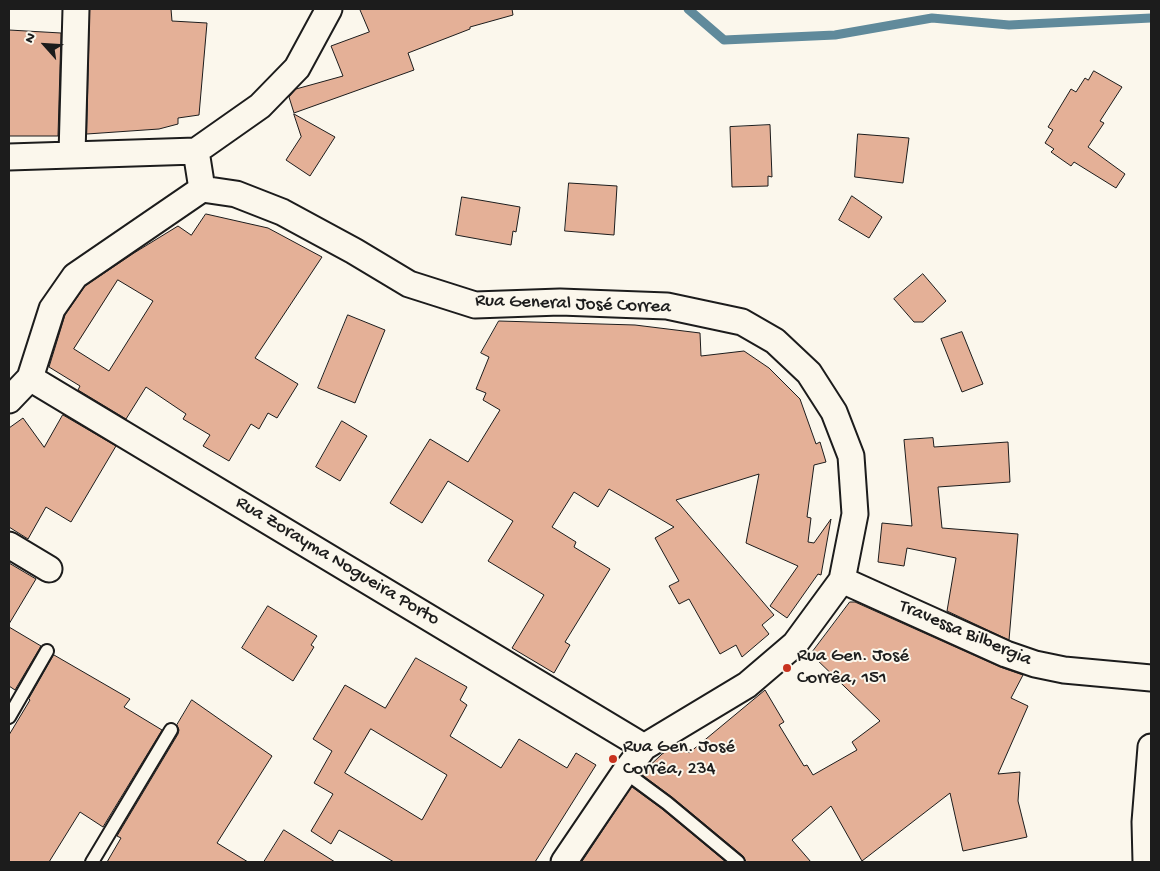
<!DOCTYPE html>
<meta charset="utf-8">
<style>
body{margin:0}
#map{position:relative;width:1160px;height:871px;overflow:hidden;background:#fbf7ec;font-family:"Gochi Hand",sans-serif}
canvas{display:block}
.frame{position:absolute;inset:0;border:10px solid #1c1c1c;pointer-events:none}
.north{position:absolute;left:20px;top:20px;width:50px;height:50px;-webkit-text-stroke:4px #fbf7ec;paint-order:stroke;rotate:296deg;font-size:14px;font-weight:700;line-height:20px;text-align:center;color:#1c1c1c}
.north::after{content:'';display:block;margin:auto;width:18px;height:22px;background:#1c1c1c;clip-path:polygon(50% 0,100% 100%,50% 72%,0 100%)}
</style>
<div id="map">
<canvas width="1160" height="871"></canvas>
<div class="frame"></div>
<div class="north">N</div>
</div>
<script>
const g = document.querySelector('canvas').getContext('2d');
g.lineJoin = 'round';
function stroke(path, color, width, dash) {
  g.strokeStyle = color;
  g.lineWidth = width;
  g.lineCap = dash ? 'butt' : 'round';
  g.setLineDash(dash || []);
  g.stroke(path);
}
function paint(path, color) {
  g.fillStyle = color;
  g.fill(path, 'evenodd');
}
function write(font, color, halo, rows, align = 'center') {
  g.font = font + ' "Gochi Hand",sans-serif';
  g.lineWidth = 4;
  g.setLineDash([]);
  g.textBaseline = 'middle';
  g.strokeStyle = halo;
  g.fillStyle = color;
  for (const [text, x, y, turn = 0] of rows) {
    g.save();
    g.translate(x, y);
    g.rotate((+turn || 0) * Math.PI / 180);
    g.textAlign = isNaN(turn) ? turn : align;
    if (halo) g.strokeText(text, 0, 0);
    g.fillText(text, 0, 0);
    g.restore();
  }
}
stroke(new Path2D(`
 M688,9L724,40L835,35L932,18L1009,25L1151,18`), '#608a9b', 9);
const building = new Path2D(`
 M90,9H171L172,21L207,23L199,115L178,118V124L159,129L87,134Z
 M360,9H512L513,15L470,27V29L408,53L414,70L294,113L289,97L296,89L343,76L331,46L369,32Z
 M9,30L61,33L58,136H9Z
 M1094,71L1122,87L1100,121L1104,123L1088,147L1125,174L1116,188L1074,162L1071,166L1051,152L1054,149L1045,143L1053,130L1048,127L1071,89L1076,92L1085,78L1088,80Z
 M294,114L335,137L310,176L286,160L301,137Z
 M770,125L772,177L768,176V186L732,187L730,127Z
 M858,134L909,138L903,183L855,177Z
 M569,183L617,186L614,235L565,231Z
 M852,196L882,217L869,238L839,220Z
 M462,197L520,207L516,232L513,231L511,245L456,235Z
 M206,214L268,228L322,257L255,358L298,384L277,418L268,413L259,429L251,424L229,461L203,446L210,435L183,419L186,414L146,387L126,419L78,390L80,386L49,367L65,315L85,286L134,253L178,226L191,235ZM118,280L153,301L109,371L74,349Z
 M923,274L946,301L923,322H914L894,299Z
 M348,315L385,330L355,403L318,388Z
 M499,321L635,325L700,333L701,356L744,351L769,368L800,399L816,444L820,442L826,462L814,465L807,517L811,518L808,542L814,543L831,519L821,575L818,574L787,618L770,606L798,566L746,543L759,474L676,500L774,615L762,625L769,634L742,657L736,645L720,654L689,599L679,604L669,586L679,581L655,538L674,527L609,489L598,507L574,492L552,527L576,542L574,547L610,569L565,642L570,645L554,673L512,648L544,595L488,561L513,521L448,481L422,523L390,503L430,439L468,462L500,410L483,400L486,393L476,389L489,357L481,353Z
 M962,332L983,384L962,392L941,339Z
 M63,415L116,446L71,522L46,507L28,539L9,527V428L23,418L44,447Z
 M342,421L367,436L340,481L316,467Z
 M933,438L934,447L1008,442L1010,482L938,487L942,528L1018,534L1009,640L947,611L956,558L907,548L904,566L878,562L882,523L912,526L904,440Z
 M9,563L36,579L9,624Z
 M850,602H855L1000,667L1023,675L1011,698L1028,706L998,774L1020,772L1018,801L1027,837L963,851L950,793L862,861L831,806L792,840L811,862H746L743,856L672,797L641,774L662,754L680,743L689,753L765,690L784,722L779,725L804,766L807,765L813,775L857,750L852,742L880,721L811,654Z
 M268,606L317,636L311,645L314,647L293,681L242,648Z
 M9,627L41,646L15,690L9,686Z
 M54,655L130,699L124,707L162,730L103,827L80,812L49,862H9V735L30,700L29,699Z
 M416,658L467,687L460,700L467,705L450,736L501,768L519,739L567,768L576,753L596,765L535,862H394L339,830L331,844L311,831L333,794L314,783L332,751L313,739L345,685L385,708ZM371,729L447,775L422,820L345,773Z
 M192,700L272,756L217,843L248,862H107L121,838L117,836L178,734L179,730L177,725Z
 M632,787L662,809L726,862H582Z
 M284,830L335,862H264Z`);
paint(building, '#e4b097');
stroke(building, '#1c1c1c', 1);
const service = new Path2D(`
 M9,717L47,651
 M625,772L667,803L738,862
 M92,862L171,730`);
const minor = new Path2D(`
 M196,151L202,189L236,194L282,212L354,251L409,284L475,305L560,302L667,306L742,322L775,341L809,373L834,412L851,456L855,514L842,580L795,644L747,685L644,747L625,772L564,862
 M72,154L76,9
 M9,157L196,151L260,106L297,68L329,9
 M30,378L644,747
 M9,400L30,378L52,309L75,276L202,189
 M9,545L49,569
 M842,580L1006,654L1035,664L1064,670L1151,678
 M1146,862L1145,822L1151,747`);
stroke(service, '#1c1c1c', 16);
stroke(minor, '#1c1c1c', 29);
stroke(service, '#fbf7ec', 12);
stroke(minor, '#fbf7ec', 25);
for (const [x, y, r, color] of [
 [787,668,5,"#c8321e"],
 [613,759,5,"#c8321e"]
]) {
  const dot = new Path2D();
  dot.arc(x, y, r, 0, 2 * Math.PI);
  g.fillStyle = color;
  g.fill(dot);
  stroke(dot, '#fbf7ec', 2);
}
write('19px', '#1c1c1c', '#fbf7ec', [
 ["Rua General José Correa",573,305,2],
 ["Rua Zorayma Nogueira Porto",337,562,31],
 ["Travessa Bilbergia",965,634,23]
]);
write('19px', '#1c1c1c', '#fbf7ec', [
 ["Rua Gen. José",797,657],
 ["Corrêa, 151",797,679],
 ["Rua Gen. José",623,748],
 ["Corrêa, 234",623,770]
], 'left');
</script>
